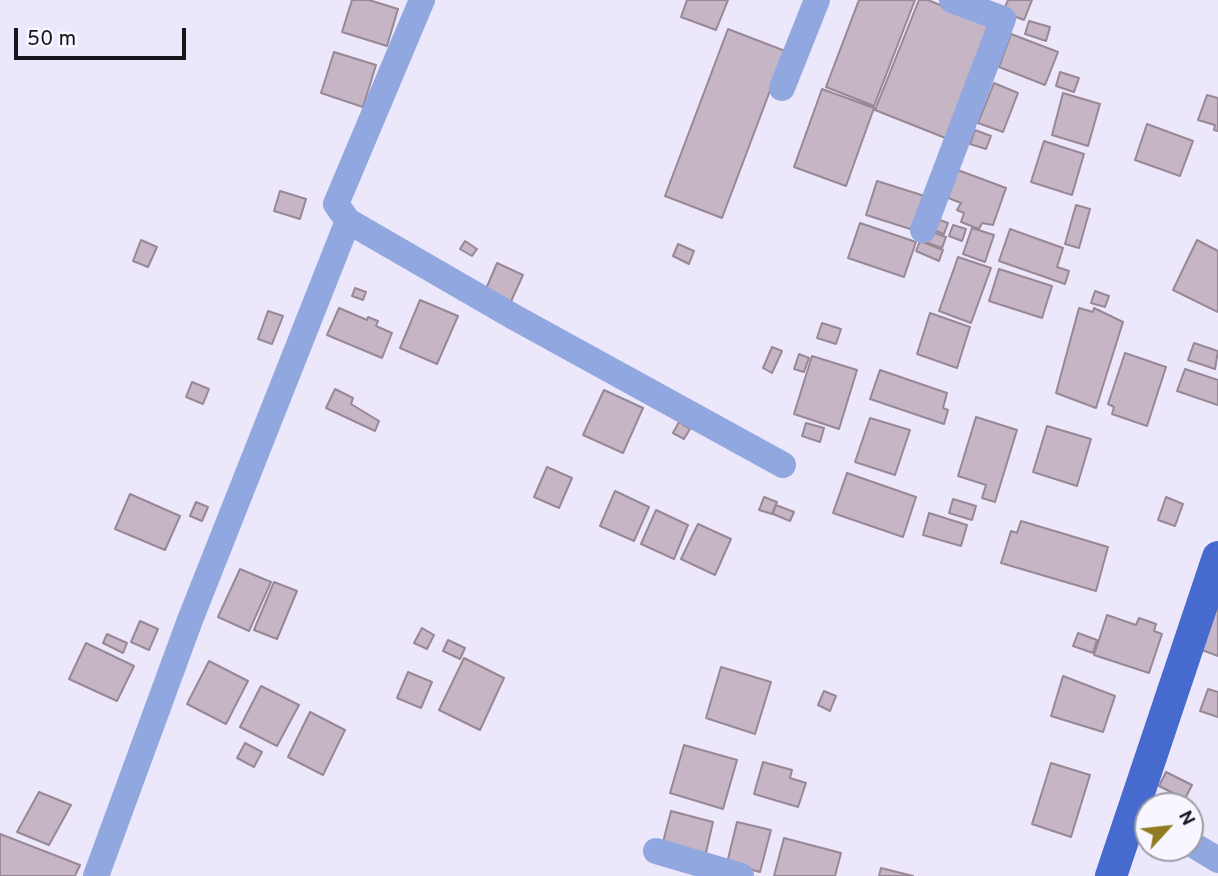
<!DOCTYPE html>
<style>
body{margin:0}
#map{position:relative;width:1218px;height:876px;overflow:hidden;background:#ece7fb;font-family:Overpass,sans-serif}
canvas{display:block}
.north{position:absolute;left:1134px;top:792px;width:70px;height:70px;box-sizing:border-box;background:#f8f6fe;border:2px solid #9e9ca4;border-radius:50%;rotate:63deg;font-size:19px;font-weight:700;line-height:28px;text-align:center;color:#18161d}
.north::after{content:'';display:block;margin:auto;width:24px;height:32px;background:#907b22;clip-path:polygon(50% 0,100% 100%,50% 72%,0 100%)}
.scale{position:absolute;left:14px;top:28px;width:172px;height:32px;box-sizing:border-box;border:4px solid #18161d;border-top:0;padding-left:9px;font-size:21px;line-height:24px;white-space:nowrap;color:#18161d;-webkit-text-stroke:5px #f8f6fe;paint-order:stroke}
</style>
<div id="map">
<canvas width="1218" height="876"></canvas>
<div class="north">N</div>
<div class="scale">50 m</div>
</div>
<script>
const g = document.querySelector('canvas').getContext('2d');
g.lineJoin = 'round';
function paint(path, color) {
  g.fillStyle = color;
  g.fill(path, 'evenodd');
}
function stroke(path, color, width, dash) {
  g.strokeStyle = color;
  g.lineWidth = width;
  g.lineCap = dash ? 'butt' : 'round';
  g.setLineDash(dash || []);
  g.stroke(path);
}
const building = new Path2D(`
 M352,0H369L398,9L387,46L342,32Z
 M687,0H728L716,30L681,17Z
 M859,0H915L874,106L826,87Z
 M919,0H928L997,28L953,141L875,110Z
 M1008,0H1032L1024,20L1003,12Z
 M1029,21L1050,27L1046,41L1025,34Z
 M728,29L785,51L722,218L665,196Z
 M1011,34L1058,52L1045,85L999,67Z
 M334,52L376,65L363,107L321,93Z
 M1060,72L1079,78L1074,92L1056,86Z
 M994,83L1018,93L1003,132L978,123Z
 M822,89L874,108L846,186L794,167Z
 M1063,93L1100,104L1088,146L1052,135Z
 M1207,95L1218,98V131L1214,130L1215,125L1198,120Z
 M1147,124L1193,141L1180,176L1135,160Z
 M975,130L991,136L986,149L970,144Z
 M1044,141L1084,154L1072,195L1031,182Z
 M955,169L1006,188L993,225L982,223L979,229L961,222L964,213L957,210L961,203L946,197Z
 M877,181L931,198L920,232L866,215Z
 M280,191L306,199L300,219L274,211Z
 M1076,205L1090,209L1079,248L1065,244Z
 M932,217L948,223L944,234L928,228Z
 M860,223L916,242L904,277L848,258Z
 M953,225L966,229L962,241L949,236Z
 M972,228L994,235L985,262L963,254Z
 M1010,229L1063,248L1057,267L1069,271L1065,284L999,261Z
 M926,230L946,237L942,248L922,241Z
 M141,240L157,247L148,267L133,261Z
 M1197,240L1218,251V312L1173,290Z
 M465,241L477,249L472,256L460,249Z
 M920,241L943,250L939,261L916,251Z
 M678,244L694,251L689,264L673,256Z
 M958,257L991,268L971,323L939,311Z
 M497,263L523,275L508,308L483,296Z
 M999,269L1052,286L1042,318L989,301Z
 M355,288L366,292L363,300L352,296Z
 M1095,291L1109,296L1105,307L1091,303Z
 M420,300L458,316L437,364L400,348Z
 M339,308L367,320L368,317L378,321L376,326L392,333L382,358L327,335Z
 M1079,308L1093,312L1094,308L1123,322L1096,408L1056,393Z
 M268,311L283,316L272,344L258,339Z
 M930,313L970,327L957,368L917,354Z
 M822,323L841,329L836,344L817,338Z
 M1194,343L1218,351L1215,369L1188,360Z
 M772,347L782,351L772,373L763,368Z
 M1125,353L1166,367L1147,426L1112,414L1114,407L1108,404Z
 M799,354L809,358L804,372L794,369Z
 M812,356L857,370L839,429L794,414Z
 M1185,369L1218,380V405L1177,391Z
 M880,370L947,393L943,408L948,410L944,424L870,399Z
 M192,382L209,389L203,404L186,397Z
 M335,389L353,398L351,404L379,421L375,431L326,408Z
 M604,390L643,408L623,453L583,435Z
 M976,417L1017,430L995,502L982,498L986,485L958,476Z
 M870,418L910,430L895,475L855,462Z
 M679,422L690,429L684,439L673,433Z
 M806,423L824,428L820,442L802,436Z
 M1047,426L1091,439L1077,486L1033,472Z
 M547,467L572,478L559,508L534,497Z
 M847,473L916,497L903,537L833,513Z
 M615,491L649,507L634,541L600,526Z
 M130,494L180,516L165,550L115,529Z
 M764,497L777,502L772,514L759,510Z
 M1166,497L1183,504L1175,526L1158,520Z
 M953,499L976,506L972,520L949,513Z
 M196,502L208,507L202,521L190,516Z
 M776,505L794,512L790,521L773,514Z
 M656,510L688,525L674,559L641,544Z
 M929,513L967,525L961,546L923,535Z
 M1021,521L1108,547L1096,591L1001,563L1011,531L1017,533Z
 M698,524L731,539L715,575L681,559Z
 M240,569L271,582L249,631L218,617Z
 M274,582L297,591L277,639L254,630Z
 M1218,604V656L1202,650Z
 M1107,615L1136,625L1139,618L1156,624L1154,631L1162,634L1149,673L1094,655Z
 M140,621L158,629L149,650L131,642Z
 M422,628L434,635L427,649L414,643Z
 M1078,633L1097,640L1093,653L1073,646Z
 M107,634L127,643L123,653L103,643Z
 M448,640L465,648L460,659L443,651Z
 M86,643L134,666L117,701L69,679Z
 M464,658L504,678L480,730L439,710Z
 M209,661L248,681L226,724L187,704Z
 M721,667L771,682L755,734L706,718Z
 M408,672L432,682L421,708L397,698Z
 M1063,676L1115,696L1103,732L1051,716Z
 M261,686L299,705L277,746L240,727Z
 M1208,689L1218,692V717L1200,711Z
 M824,691L836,696L830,711L818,705Z
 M310,712L345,730L323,775L288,757Z
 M245,743L262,752L254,767L237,758Z
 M684,745L737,760L723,809L670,793Z
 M763,762L792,770L790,778L806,783L798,807L754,794Z
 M1051,763L1090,775L1071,837L1032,824Z
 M1166,772L1192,785L1185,799L1159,786Z
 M39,792L71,805L49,845L17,832Z
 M671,811L713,822L705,857L662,846Z
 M737,822L771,830L760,872L727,863Z
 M0,834L80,865L75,876H0Z
 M784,838L841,853L835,876H774Z
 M881,868L913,876H879Z`);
paint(building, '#c6b5c4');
stroke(building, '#988896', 2);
stroke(new Path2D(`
 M422,0L336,204L348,221L514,317L783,465
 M782,88L817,0
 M923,230L1003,19L952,0
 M1190,843L1218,860
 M656,851L741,876
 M96,876L190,620L348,221`), '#90a7df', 26);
stroke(new Path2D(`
 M1111,876L1218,557`), '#476acf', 32);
</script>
